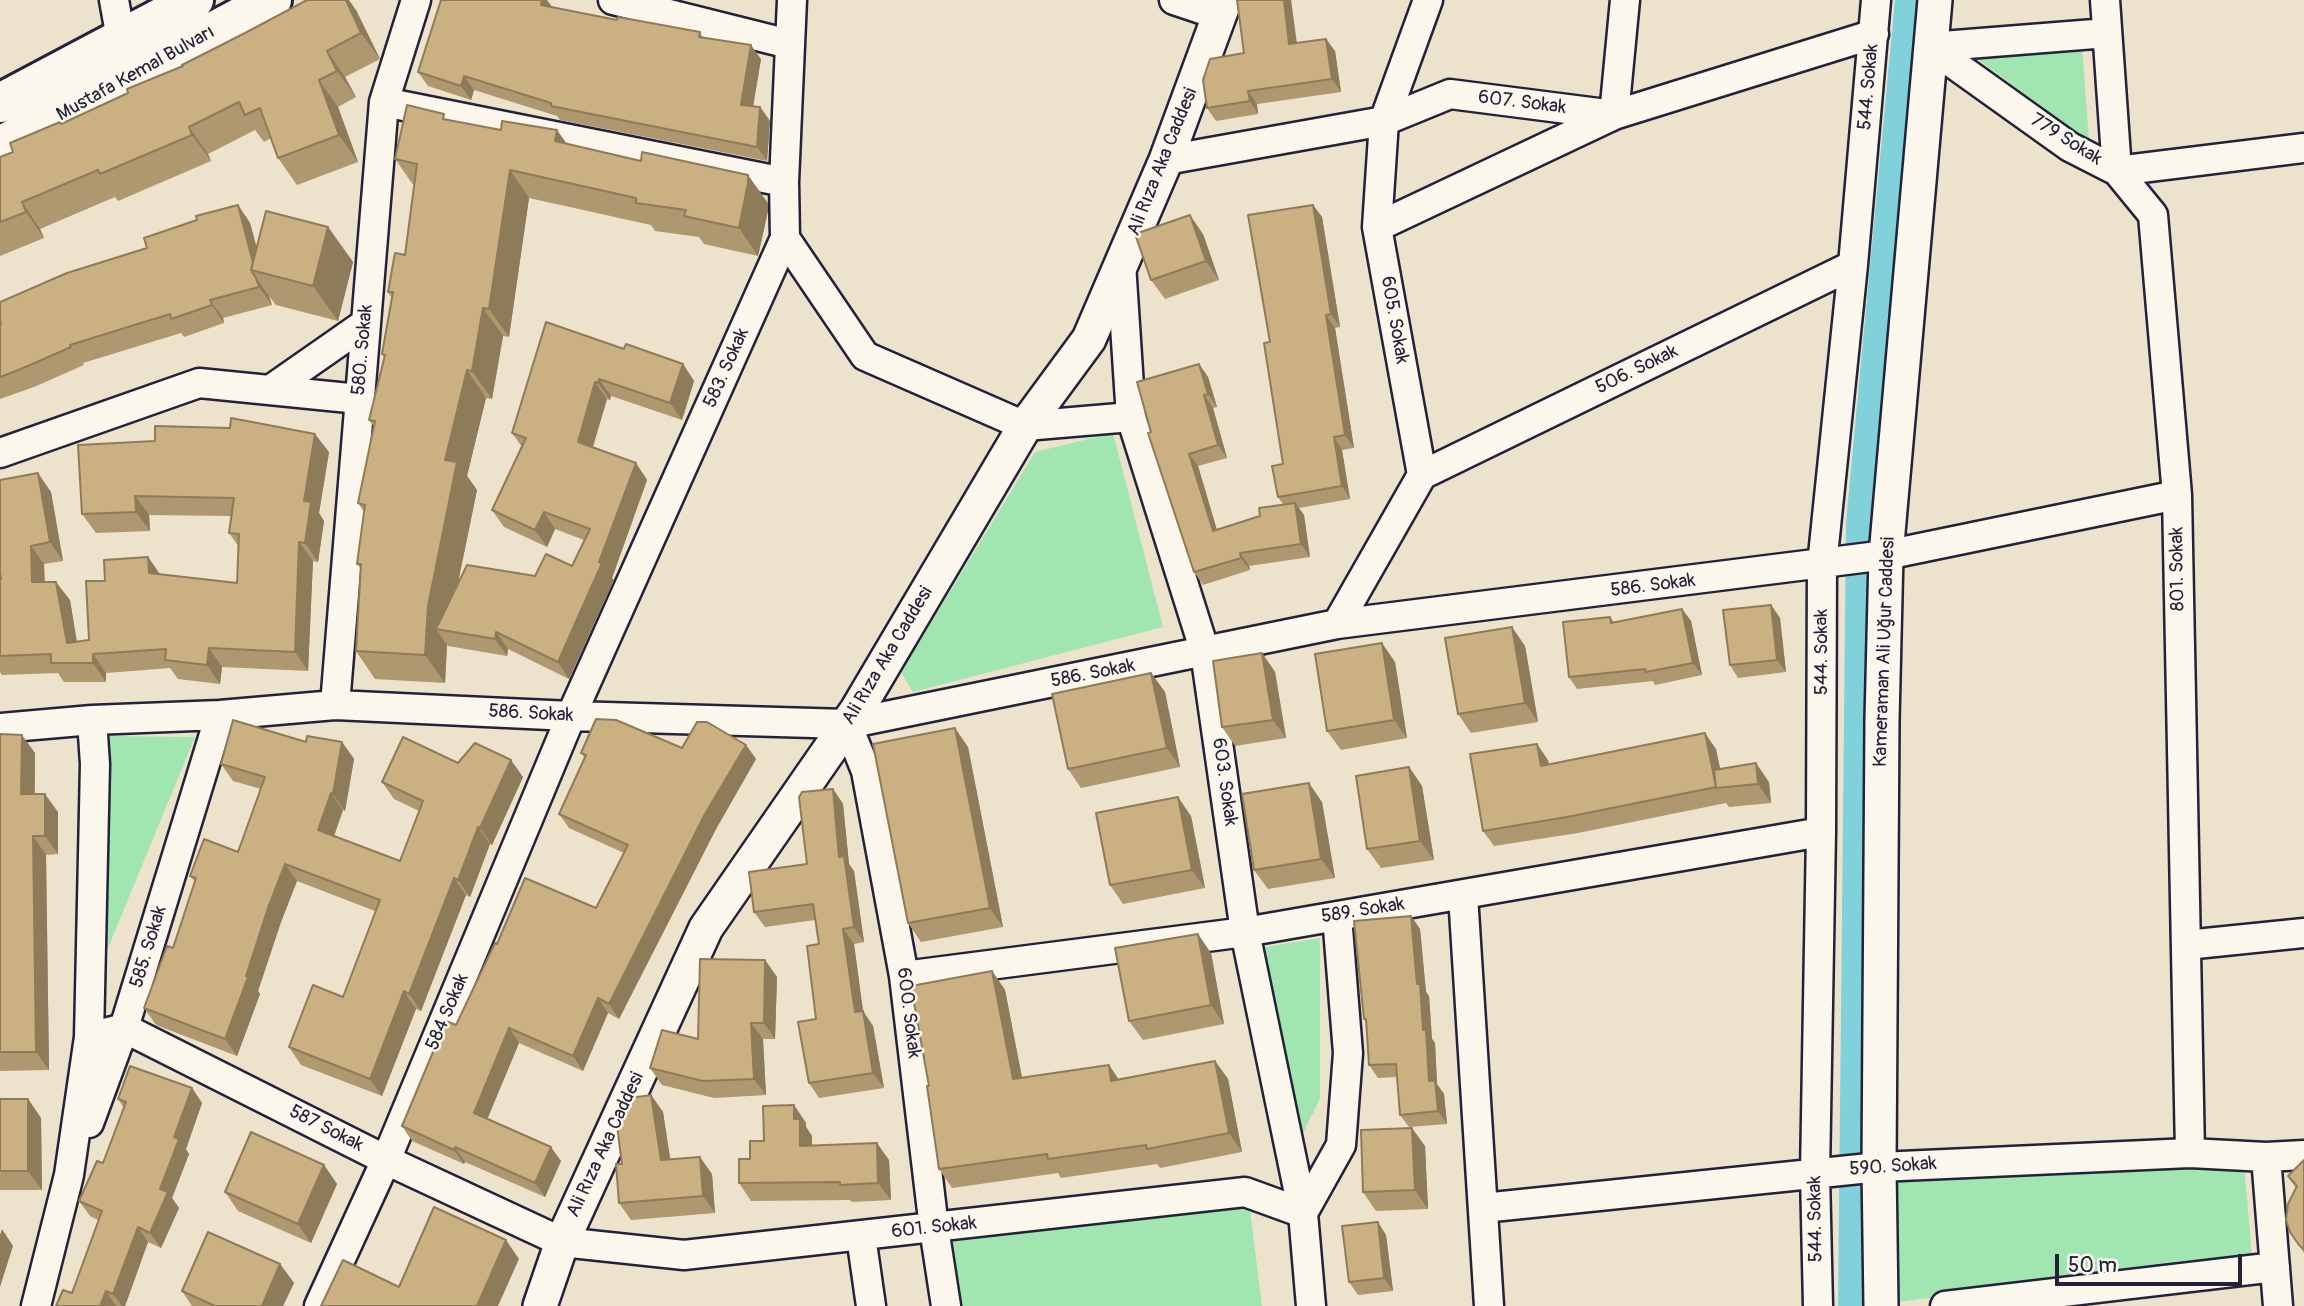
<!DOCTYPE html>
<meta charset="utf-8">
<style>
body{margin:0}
#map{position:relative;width:2304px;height:1306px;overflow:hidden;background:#ede2cc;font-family:Pangolin,sans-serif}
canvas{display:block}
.scale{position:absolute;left:2055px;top:1254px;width:187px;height:32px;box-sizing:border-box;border:4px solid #22223b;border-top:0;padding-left:9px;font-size:21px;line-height:24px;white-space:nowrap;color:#22223b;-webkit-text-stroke:5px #fbf7ec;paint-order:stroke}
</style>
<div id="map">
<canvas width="2304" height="1306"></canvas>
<div class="scale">50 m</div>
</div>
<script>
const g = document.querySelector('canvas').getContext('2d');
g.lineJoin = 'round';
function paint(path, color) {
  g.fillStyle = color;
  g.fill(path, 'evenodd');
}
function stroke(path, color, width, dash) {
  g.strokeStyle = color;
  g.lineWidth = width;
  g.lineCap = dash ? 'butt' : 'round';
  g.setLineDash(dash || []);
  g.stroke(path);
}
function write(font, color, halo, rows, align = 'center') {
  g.font = font + ' Pangolin,sans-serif';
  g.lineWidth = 5;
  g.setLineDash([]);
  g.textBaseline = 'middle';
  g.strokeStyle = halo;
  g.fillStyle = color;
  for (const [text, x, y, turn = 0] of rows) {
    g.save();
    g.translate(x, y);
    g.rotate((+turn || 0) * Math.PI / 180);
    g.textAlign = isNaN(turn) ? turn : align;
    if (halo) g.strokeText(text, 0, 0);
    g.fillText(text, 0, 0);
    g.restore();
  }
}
paint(new Path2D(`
 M2082,46L2089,141L1972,55Z
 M1113,433L1163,627L913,692L901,672L1035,452Z
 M103,736L195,737L96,977Z
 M1320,938V1099L1296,1147L1259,948Z
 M2244,1164L2252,1257L1889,1303L1887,1175Z
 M1249,1201L1262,1306H961L953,1239Z`), '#a1e5b0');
stroke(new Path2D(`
 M1851,1306L1859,523L1908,0`), '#80d1d9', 26);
const minor = new Path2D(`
 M114,0L121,39
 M613,0L789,44
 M1174,0L1219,15
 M2105,0L2117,171L2153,215L2177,495L2190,1153
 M1930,47L2070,147L2117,171L2304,148
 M1930,47L2107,33
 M384,102L784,182
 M1166,160L1384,121L1450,94L1614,115L1874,34
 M1377,227L1614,115L1625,0
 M785,238L865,356L1025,426L1131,417
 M1121,264L1131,417L1205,652L1245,932L1303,1213L1311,1306
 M270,390L366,323
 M0,453L199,383L359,399
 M1422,475L1853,265
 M1337,624L1422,475L1377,227L1384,121L1428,0
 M335,705L384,102L416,0
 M847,724L866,771L904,976L934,1228L946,1306
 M0,728L92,720L220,715L335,705L571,716L847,724L1337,624L1886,555L2177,495
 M1463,895L1489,1306
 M2186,945L2304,933
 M904,976L1245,932L1821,832
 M89,1037L124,1028L386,1160L562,1242L684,1255L1245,1192L1303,1213L1341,1145L1348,1053L1337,916
 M89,1123L124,1028L220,715
 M2266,1157L2278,1306
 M1483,1208L1879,1167L2190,1153L2266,1157L2304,1155
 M861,1236L871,1306
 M36,1306L69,1175L89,1037L95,764L92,720
 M319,1306L386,1160L571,716L785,238L784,182L792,0
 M1818,1306L1815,1174L1821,832L1822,565L1853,265L1876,0
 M1945,1306L2275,1267`);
const tertiary = new Path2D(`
 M540,1306L562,1242L706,928L857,710L1025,426L1089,339L1166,160L1225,0
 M1881,1306L1879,1167L1882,720L1886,555L1935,0`);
const secondary = new Path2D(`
 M0,103L194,0
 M0,146L272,0`);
stroke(minor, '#22223b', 33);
stroke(tertiary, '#22223b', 38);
stroke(secondary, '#22223b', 44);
stroke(minor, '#fbf7ec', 28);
stroke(tertiary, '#fbf7ec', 33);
stroke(secondary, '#fbf7ec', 38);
paint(new Path2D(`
 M1237,0H1291L1297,43L1326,39L1335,51L1341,92L1257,104L1258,114L1216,121L1207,108L1244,53Z
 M552,7L617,20L700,32L703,38L761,59L753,106L760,107L770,121L767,161L560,120L557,116L474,90L471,100L428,86L418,72Z
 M356,10L380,59L345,77L356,97L338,107L358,162L297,185L278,158L271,138L264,142L255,130L208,154L211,161L118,201L115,197L40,229L44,238L0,256V157L13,152L61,124Z
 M449,121L567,144L768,203V211L758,256L704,244L699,237L655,231L651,225L529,198L509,337L503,336L492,399L486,398L467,476L477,490L458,583L535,576L572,566L584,540L555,529L547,547L504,527L492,510L522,447L512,433L624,349L683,364L694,381L682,420L611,396L610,400L607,399L593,447L636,463L647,480L612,578L614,580L569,679L508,649L507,656L448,646L447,645L445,683L375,679L356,651L361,569L357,564L364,512L358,503L374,427L369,420L384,357L382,354L392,298L388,292L405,255L414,186L395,159Z
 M238,205L250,223L257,248L328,227L353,262L338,321L276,305L269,296L272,305L223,318L224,323L184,337L181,333L83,363L84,365L34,387L0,399V324L147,248L197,220Z
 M1313,205L1322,217L1340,327L1335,328L1354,448L1342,450L1350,499L1299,508L1304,515L1310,557L1249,566L1250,570L1203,585L1194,572L1151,432L1199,364L1208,377L1217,407L1213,408L1227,458L1198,466L1217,530L1260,516L1283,504L1278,497L1283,464L1270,342Z
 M1203,234L1219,280L1165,299L1151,280Z
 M78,445L329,452L319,513L324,521L318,562L313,561L308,671L222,667L220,684L178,679L170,668L106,673V682H64L58,673L2,675L0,672V579L51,492L63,561L44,564L45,582L70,600L77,642L89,640L105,581L148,557L160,574L237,583L239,547L229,533L231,516L149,515L150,531L96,533L82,514Z
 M1771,605L1780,618L1786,672L1738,678L1730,665Z
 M1682,609L1691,621L1702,675L1655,685L1653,681L1577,689L1569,677L1610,617L1614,622Z
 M1525,646L1538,722L1471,733L1458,714Z
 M1262,653L1275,672L1286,738L1235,746L1222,727Z
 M1395,662L1407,738L1341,750L1327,731Z
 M1151,673L1165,692L1180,767L1081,788L1068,769Z
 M0,734L35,753V794L58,812V854L46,855L49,1070L0,1071Z
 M306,742H342L354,759L345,811L343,810L334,836L400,861L419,811L394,799L382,782L458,763L523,777L492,845L490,844L470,897L466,895L421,1011L416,1009L382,1096L301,1065L289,1047L343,997L375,911L297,881L281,922L258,991L260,994L237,1056L156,1025L144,1008L173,948L195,882L190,876L238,852L261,789L233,781L221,764Z
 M746,745L756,759L716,829L619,1019L608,1013L583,1071L519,1043L487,1119L561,1161L545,1197L465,1162L464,1164L412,1141L402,1126L456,1025L497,944L596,908L624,853L569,828L559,814L585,758L581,753Z
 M968,747L1003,927L921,942L908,923Z
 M1716,749L1720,769L1769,782L1771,803L1729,807L1726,803L1578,833L1494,846L1483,831L1548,760L1549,765Z
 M1409,767L1422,786L1434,860L1381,868L1367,849Z
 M833,789L843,804L849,864L854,871L864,942L854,944L863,1011L873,1026L884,1088L819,1098L809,1083L816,1019L819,944L815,920L765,927L754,912L807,864Z
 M1322,802L1335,878L1268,889L1254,870Z
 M1191,816L1205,888L1123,904L1110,885Z
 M1411,916L1420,929L1426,992L1429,996L1432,1039L1435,1043L1437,1084L1444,1094L1447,1124L1409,1127L1400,1115L1397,1077L1378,1078L1369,1065L1366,1023L1364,1019Z
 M1211,953L1224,1024L1143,1040L1129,1021Z
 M765,960L777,977L775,1039H763L766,1095L714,1098L662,1085L650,1068L698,1039Z
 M992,971L1005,990L1022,1078L1118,1079L1215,1061L1228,1079L1242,1152L1160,1168L1157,1164L1061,1178L1058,1173L952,1188L939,1169L929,1086Z
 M192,1088L202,1103L186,1149L189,1154L172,1198L179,1208L161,1248L148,1242L125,1306H56L72,1293L98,1220L90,1216L79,1201L103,1163L124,1108L118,1099Z
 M651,1095L663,1112L670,1160L712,1174L715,1213L631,1220L619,1203L622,1164Z
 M0,1099H28L41,1118L42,1190H0Z
 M794,1105L806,1123V1127L812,1136V1146L889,1160L891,1200L852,1202L850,1200L751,1201L739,1183L750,1159Z
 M1425,1146L1428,1209L1376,1211L1363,1192Z
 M2304,1160V1253L2290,1232L2296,1188L2288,1176Z
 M324,1165L337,1184L311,1243L238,1211L225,1192Z
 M1386,1235L1393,1291L1358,1295L1349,1282Z
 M280,1264L294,1283L283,1306H192L182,1291Z`), '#af976f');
paint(new Path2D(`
 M346,0H349L356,10L380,59L361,33Z
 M542,0H547L553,8L541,5Z
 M1284,0H1291L1298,56L1289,44Z
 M1326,39L1335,51L1341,92L1332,79Z
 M751,45L761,59L751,119L741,105Z
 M327,51L345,77L356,97L337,71Z
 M464,76L474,90L471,100L461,86Z
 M319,80L338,107L358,162L339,135Z
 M1248,91L1257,104L1258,114L1250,101Z
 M760,107L770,121L767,161L757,147Z
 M189,127L208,154L211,161L192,135Z
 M557,130L577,158L555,141Z
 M510,170L529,198L509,337L489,309Z
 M748,175L768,203V211L758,256L739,228Z
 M22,202L40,229L44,238L26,212Z
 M238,205L250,223L263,273L255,271Z
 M1313,205L1322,217L1340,327L1331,314Z
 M1190,215L1203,234L1219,280L1206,261Z
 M328,227L353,262L338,321L313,286Z
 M256,278L269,296L272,305L259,287Z
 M210,300L223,318L224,323L212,305Z
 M483,308L503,336L492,399L472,371Z
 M1326,315L1335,328L1354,448L1345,435Z
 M683,364L694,381L682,420L670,403Z
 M1199,364L1208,377L1217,407L1208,394Z
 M467,370L486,398L467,476L477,490L448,631L436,629L447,645L445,683L425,655L428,606L445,460Z
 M599,379L611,396L610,400L598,383Z
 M595,382L607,399L589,459L578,442Z
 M1204,395L1213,408L1227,458L1218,445Z
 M315,434L329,452L319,513L324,521L318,562L305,543L304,501Z
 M1334,437L1342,450L1350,499L1342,486Z
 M1189,454L1198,466L1221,544L1213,531Z
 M636,463L647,480L612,578L614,580L569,679L558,662L599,562Z
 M38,473L51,492L63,561L50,542Z
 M135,496L149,515L150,531L136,512Z
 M1295,503L1304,515L1310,557L1301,544Z
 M544,512L555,529L547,547L535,530Z
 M299,542L313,561L308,671L295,652Z
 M31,546L44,564L45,601L32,582Z
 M1240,553L1249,566L1250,570L1241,558Z
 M148,557L161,576L149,573Z
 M56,582L70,600L80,662L67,643Z
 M1771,605L1780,618L1786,672L1777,660Z
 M1682,609L1691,621L1702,675L1693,663Z
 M1512,627L1525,646L1538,722L1525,703Z
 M496,632L508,649L507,656L495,639Z
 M1382,643L1395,662L1407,738L1394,720Z
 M209,648L222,667L220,684L207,665Z
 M1262,653L1275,672L1286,738L1273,720Z
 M93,654L106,673V682L93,663Z
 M1151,673L1165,692L1180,767L1167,748Z
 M955,728L968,747L1003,927L990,908Z
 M1705,733L1716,749L1724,787H1716Z
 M22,735L35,753L34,813L21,794Z
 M342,742L354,759L345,811L333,794Z
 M1537,744L1548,760L1552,782L1541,766Z
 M746,745L756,759L716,829L619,1019L609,1004L705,814Z
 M511,760L523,777L492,845L480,828Z
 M1756,763L1769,782L1771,803L1758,784Z
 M1409,767L1422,786L1434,860L1420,841Z
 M1309,783L1322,802L1335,878L1321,859Z
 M833,789L843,804L849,864L854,871L864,942L854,927L839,857Z
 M331,793L343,810L330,847L318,830Z
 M45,794L58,812V854L45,836Z
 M1178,797L1191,816L1205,888L1192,870Z
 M478,827L490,844L470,897L458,880Z
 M33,836L46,855L49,1070L36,1052Z
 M285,864L297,881L281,922L258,991L260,994L237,1056L225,1039L269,905Z
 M454,878L466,895L421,1011L409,994Z
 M1411,916L1420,929L1426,992L1429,996L1432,1039L1435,1043L1437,1084L1444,1094L1447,1124L1438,1111L1429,1081L1417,984Z
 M843,929L854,944L863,1011L873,1026L884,1088L873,1073L855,1012Z
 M1198,934L1211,953L1224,1024L1211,1005Z
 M765,960L777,977L775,1039L764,1023Z
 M992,971L1005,990L1026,1098L1013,1079Z
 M404,991L416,1009L382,1096L370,1079Z
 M598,998L608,1013L583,1071L573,1056Z
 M751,1023L763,1039L766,1095L754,1079Z
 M509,1028L519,1043L484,1127L474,1113Z
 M1215,1061L1228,1079L1242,1152L1229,1133Z
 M1109,1065L1122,1084L1111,1081Z
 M192,1088L202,1103L186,1149L189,1154L172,1198L179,1208L161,1248L150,1233L160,1189L174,1137Z
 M651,1095L663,1112L673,1177L661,1160Z
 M28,1099L41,1118L42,1190L28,1171Z
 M794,1105L806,1123V1127L812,1136V1164L800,1146L794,1119Z
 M1412,1128L1425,1146L1428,1209L1415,1190Z
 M877,1143L889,1160L891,1200L878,1183Z
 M455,1147L465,1162L464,1164L454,1150Z
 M551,1147L561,1161L545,1197L535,1183Z
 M700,1157L712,1174L715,1213L703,1196Z
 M324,1165L337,1184L311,1243L298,1224Z
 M1378,1222L1386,1235L1393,1291L1384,1278Z
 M138,1227L148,1242L125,1306H122L113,1294Z
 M2,1229L13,1246L0,1287V1235Z
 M506,1240L519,1259L498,1306H477Z
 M280,1264L294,1283L283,1306H262Z
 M106,1291L116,1306H100Z`), '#8e7b5a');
const building = new Path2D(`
 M307,0H346L361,33L327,51L337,71L319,80L339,135L278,158L260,108L245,115L239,102L189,127L192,135L100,174L98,170L22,202L26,212L0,222V157L13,152L10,143L60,122L61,124L128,93L127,89L183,66L182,65L245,33Z
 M441,0H542L541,5L617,20L618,17L700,32L699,37L751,45L741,105L760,107L757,147L551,106V103L464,76L461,86L418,72Z
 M1237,0H1284L1289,44L1326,39L1332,79L1248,91L1250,101L1207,108L1203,80L1210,59L1244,53Z
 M407,105L444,114L443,119L501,130L502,121L557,130L555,141L641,161L642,152L748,175V183L739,228L684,216L686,210L636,203V198L510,170L489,309L483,308L472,371L467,370L445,460L457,462L428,606L425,655L356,651L361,564H357L365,505L358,503L375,421L369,420L385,355L382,354L393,292H388L395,253L405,255L417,164L395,159Z
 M238,205L253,263L251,270L256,278L259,287L210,300L212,305L171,319L170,314L70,345L71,347L21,369L0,377V324H1L0,320V302L67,273L147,248L144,238L197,220L196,216Z
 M1313,205L1331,314L1326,315L1345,435L1334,437L1342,486L1278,497L1272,466L1283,464L1264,343L1270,342L1248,215Z
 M266,211L328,227L313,286L251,270Z
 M1190,215L1206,261L1151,280L1135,234Z
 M546,322L624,349L626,344L683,364L670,403L599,379L598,383L595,382L578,442L636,463L599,562L602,563L558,662L496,632L495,639L436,629L467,565L535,576L546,554L572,566L590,529L544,512L535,530L492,510L526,438L512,433Z
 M1199,364L1208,394L1204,395L1218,445L1189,454L1213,531L1260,516L1259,508L1295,503L1301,544L1240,553L1241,558L1194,572L1148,433L1151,432L1137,382Z
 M231,418L315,434L304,501L311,502L305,543L299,542L295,652L209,648L207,665L165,660L166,649L93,654V663H51V654L0,656V579H1L0,573V480L38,473L50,542L31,546L32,582H56L67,643L89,640L86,581H105L104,560L148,557L149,573L237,583L239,534L229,533L234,498L135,496L136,512L82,514L78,445L155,441V426L230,428Z
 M1771,605L1777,660L1730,665L1723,610Z
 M1682,609L1693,663L1646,672L1645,669L1569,677L1563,622L1610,617L1611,623Z
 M1512,627L1525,703L1458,714L1445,638Z
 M1382,643L1394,720L1327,731L1315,654Z
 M1262,653L1273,720L1222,727L1213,661Z
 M1151,673L1167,748L1068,769L1052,694Z
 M596,719L616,720L682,748L697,722H707L746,745L705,814L609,1004L598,998L573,1056L509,1028L474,1113L551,1147L535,1183L455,1147L454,1150L402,1126L446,1021L456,1025L495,943L497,944L525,878L596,908L628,845L559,814L586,755L581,753Z
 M233,720L306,742L307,736L342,742L333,794L331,793L318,830L400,861L423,801L382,782L403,737L458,763L475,743L511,760L480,828L478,827L458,880L454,878L409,994L404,991L370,1079L289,1047L313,985L343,997L380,900L285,864L269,905L246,976L248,977L225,1039L144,1008L167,946L173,948L196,878L190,876L204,839L238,852L265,777L221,764Z
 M955,728L990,908L908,923L873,744Z
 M1705,733L1716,787L1567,817L1483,831L1470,754L1537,744L1541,766Z
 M0,734L22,735L21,794H45V836H33L36,1052H0Z
 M1756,763L1758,784L1716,788L1714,770Z
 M1409,767L1420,841L1367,849L1356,776Z
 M1309,783L1321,859L1254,870L1242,794Z
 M833,789L839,857L844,856L854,927L843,929L855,1012L863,1011L873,1073L809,1083L798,1022L816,1019L807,946L819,944L813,904L754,912L749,872L807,864L799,797L802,792Z
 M1178,797L1192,870L1110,885L1096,813Z
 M1411,916L1417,984H1420L1423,1030H1426L1429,1081H1435L1438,1111L1400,1115L1396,1064L1369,1065L1366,1019H1364L1354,921Z
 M1198,934L1211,1005L1129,1021L1115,948Z
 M700,959L765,960L764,1023H751L754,1079L703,1081L650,1068L662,1030L698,1039Z
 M992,971L1013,1079L1109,1065L1111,1081L1215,1061L1229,1133L1147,1149L1146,1145L1048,1159L1047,1154L939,1169L927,1086H929L911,986Z
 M130,1066L192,1088L174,1137L179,1139L160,1189L168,1192L150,1233L138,1227L113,1294L106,1291L100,1306H56L63,1290L72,1293L102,1211L79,1201L97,1161L103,1163L126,1102L118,1099Z
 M651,1095L661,1160L700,1157L703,1196L619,1203L616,1164H622L617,1126L630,1098Z
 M0,1099H28V1171H0Z
 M794,1105V1119H800V1146L877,1143L878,1183L840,1185V1182L739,1183V1159H750V1141H764L763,1106Z
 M1412,1128L1415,1190L1363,1192L1361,1130Z
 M251,1132L324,1165L298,1224L225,1192Z
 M2304,1160V1249L2299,1245L2290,1232L2286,1220L2288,1204L2297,1186L2288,1176Z
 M434,1207L506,1240L477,1306H321L343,1260L399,1287Z
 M1378,1222L1384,1278L1349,1282L1342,1226Z
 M208,1232L280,1264L262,1306H215L182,1291Z`);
paint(building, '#cbb081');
stroke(building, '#8e7b5a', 2);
write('19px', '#22223b', '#fbf7ec', [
 ["Mustafa Kemal Bulvarı",136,74,-29],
 ["544. Sokak",1869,87,-85],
 ["607. Sokak",1522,103,7],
 ["779 Sokak",2066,140,32],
 ["Ali Rıza Aka Caddesi",1163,162,-68],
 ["605. Sokak",1394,320,80],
 ["580.. Sokak",363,350,-85],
 ["583. Sokak",727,368,-66],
 ["506. Sokak",1637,370,-26],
 ["801. Sokak",2178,569,-91],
 ["586. Sokak",1653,586,-7],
 ["544. Sokak",1822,652,-90],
 ["Kameraman Ali Uğur Caddesi",1885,652,-88],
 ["Ali Rıza Aka Caddesi",888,656,-59],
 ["586. Sokak",1093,674,-11],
 ["586. Sokak",531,714,3],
 ["603. Sokak",1224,782,82],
 ["589. Sokak",1363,911,-9],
 ["585. Sokak",149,947,-73],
 ["584 Sokak",448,1012,-67],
 ["600. Sokak",908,1013,83],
 ["587 Sokak",326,1129,27],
 ["Ali Rıza Aka Caddesi",606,1145,-65],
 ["590. Sokak",1893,1167,-4],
 ["544. Sokak",1816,1219,-91],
 ["601. Sokak",934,1228,-6]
]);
</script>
